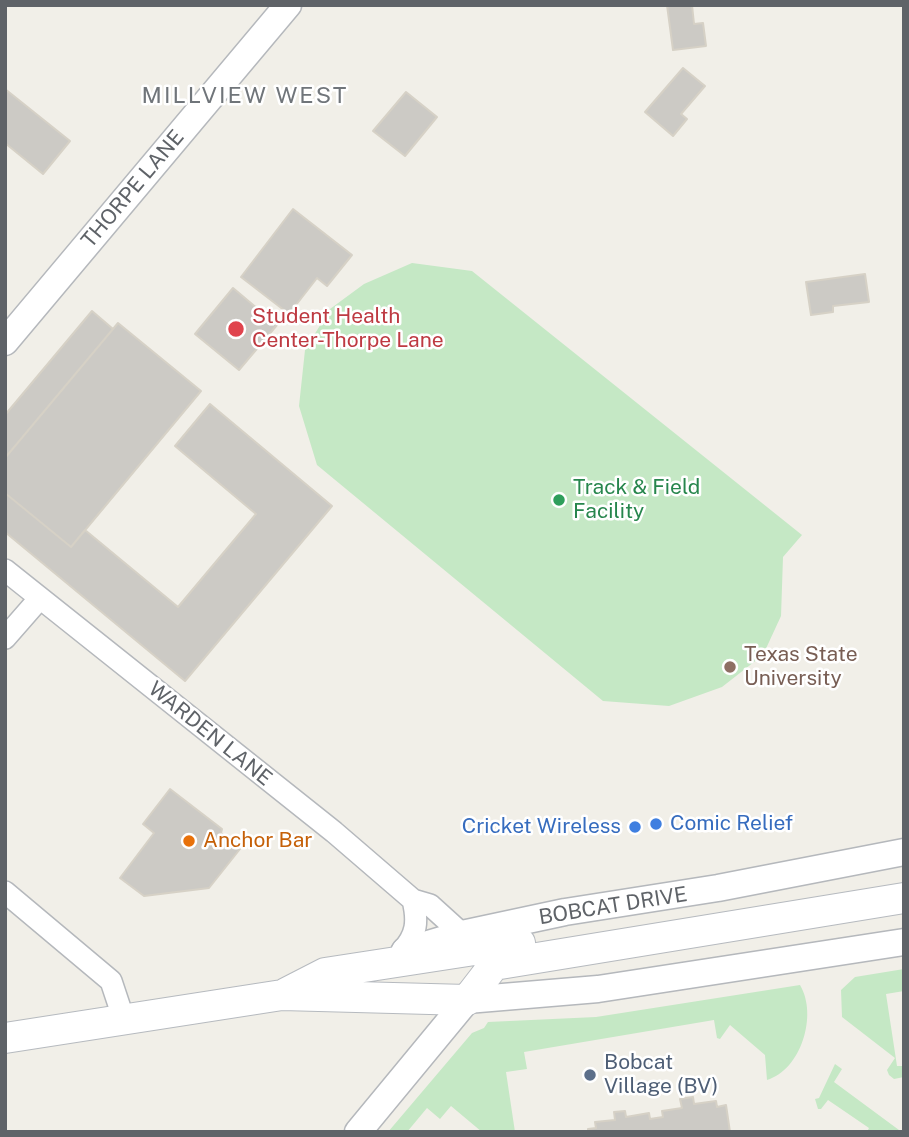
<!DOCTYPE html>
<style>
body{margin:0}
#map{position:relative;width:909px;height:1137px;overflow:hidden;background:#f1efe8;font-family:"Public Sans",sans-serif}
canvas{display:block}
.frame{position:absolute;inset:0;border:7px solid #5f6368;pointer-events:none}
</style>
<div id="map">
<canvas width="909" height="1137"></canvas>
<div class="frame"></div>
</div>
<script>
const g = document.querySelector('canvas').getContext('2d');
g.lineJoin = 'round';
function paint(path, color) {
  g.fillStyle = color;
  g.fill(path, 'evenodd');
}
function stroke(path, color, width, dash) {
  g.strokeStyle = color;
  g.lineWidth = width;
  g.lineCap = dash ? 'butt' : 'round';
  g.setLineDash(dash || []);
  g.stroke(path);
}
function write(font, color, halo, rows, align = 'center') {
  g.font = font + ' "Public Sans",sans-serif';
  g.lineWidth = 5;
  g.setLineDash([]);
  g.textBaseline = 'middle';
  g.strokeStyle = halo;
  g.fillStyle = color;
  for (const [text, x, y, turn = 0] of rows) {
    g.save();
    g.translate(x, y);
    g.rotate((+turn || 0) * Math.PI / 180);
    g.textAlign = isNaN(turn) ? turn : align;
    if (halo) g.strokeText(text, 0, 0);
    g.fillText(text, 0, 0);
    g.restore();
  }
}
paint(new Path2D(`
 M412,263L472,271L802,535L783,557L781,616L763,655L722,687L669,706L603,701L317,465L299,406L305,350L330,309L364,284Z
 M904,969V991L886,994L897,1066H904V1077L894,1079L889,1075L887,1070L895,1058L842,1017L841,990L855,977Z
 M800,985C818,1015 801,1070 767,1080L765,1055L730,1025L720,1039L717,1038L714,1020L524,1052L527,1069L506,1072L515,1132H482L451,1106L440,1119L427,1108L407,1132H388L472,1033L484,1028L488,1022L596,1017Z
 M835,1064L842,1069L834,1082L899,1130L898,1132H867L869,1128L828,1100L821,1109H818L815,1099L819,1098Z`), '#c5e8c5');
const building = new Path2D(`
 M667,5H692L694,24L703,23L706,46L673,50Z
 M683,68L705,86L681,114L687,119L673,136L645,112Z
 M5,89L70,141L43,174L5,143Z
 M406,92L437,117L405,156L373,131Z
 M293,209L352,255L327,286L317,278L289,314L241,277Z
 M865,274L869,302L833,306V312L811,315L806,282Z
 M233,288L277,325L239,370L195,334Z
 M92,311L113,329L5,458V415Z
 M118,323L201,391L71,547L5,493V458Z
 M210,404L332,506L185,681L5,532V493L71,547L85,530L178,607L256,514L175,446Z
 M170,789L222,829L221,833L240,849L209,888L144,896L120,878L154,833L143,824Z
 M693,1097L694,1104L716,1101L717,1107L726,1105L730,1132H588V1129L596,1128L595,1122L615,1120L614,1112L625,1111L626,1117L649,1113L650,1119L663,1117L662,1111L682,1108L680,1099Z`);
paint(building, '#cccac5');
stroke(building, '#d6d1c6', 2);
const minor = new Path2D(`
 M5,570L334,832L413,900L430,905L462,934
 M5,638L40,598
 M5,892L111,981L124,1020
 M402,951C417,935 418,921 413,900`);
const tertiary = new Path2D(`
 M5,342L288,5
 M405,951L462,934L565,912L718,888L904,852
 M358,1132L467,1000L598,989L904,942`);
const secondary = new Path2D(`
 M286,993L325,973L520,943
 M5,1038L282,995L467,1000L494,965L904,898`);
stroke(minor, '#b5b8bc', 24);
stroke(tertiary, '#b5b8bc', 29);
stroke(secondary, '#b6babf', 32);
stroke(minor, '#fff', 21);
stroke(tertiary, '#fff', 26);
stroke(secondary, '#fff', 30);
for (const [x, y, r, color] of [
 [236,329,9,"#e0444e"],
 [559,500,7,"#2e9e5b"],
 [730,667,7,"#8d6e63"],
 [656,824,7,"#3f7fe0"],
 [635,827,7,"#3f7fe0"],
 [189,841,7,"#e8710a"],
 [590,1075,7,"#5c6f8a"]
]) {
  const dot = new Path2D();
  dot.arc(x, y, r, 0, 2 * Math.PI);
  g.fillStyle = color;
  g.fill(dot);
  stroke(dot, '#fff', 2.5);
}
write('21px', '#5f6368', '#fff', [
 ["THORPE LANE",133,189,-50],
 ["WARDEN LANE",210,734,39],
 ["BOBCAT DRIVE",613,906,-9]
]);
write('21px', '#be3a42', '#fff', [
 ["Student Health",252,317],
 ["Center-Thorpe Lane",252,341]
], 'left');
write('21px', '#27864d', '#fff', [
 ["Track & Field",573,488],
 ["Facility",573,512]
], 'left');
write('21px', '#785e54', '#fff', [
 ["Texas State",744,655],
 ["University",744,679]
], 'left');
write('21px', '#366cbe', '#fff', [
 ["Comic Relief",670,824],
 ["Cricket Wireless",621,827,"right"]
], 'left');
write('21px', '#c56008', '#fff', [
 ["Anchor Bar",203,841]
], 'left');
write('21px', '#4e5e75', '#fff', [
 ["Bobcat",604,1063],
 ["Village (BV)",604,1087]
], 'left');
g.letterSpacing = '2px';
write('23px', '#70757a', '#fff', [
 ["MILLVIEW WEST",245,96]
]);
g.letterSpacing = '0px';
</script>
